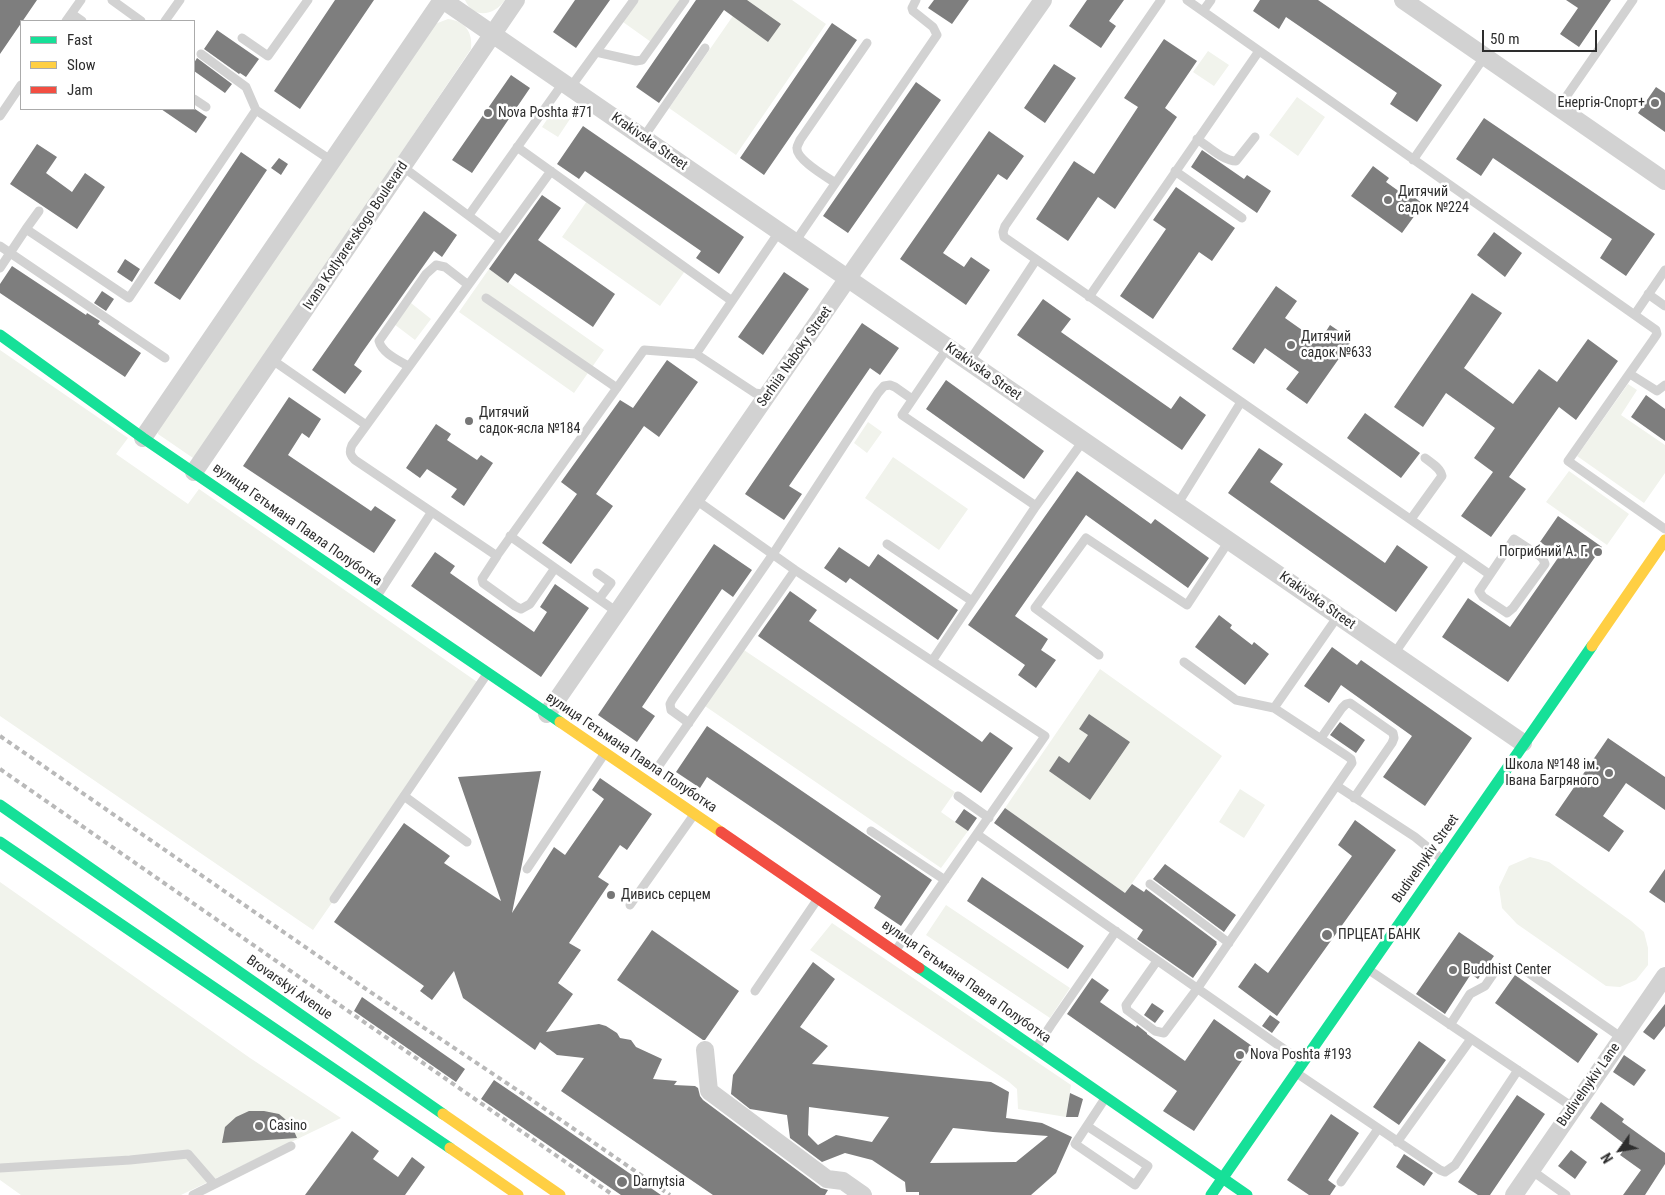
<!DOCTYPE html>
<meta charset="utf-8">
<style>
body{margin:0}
#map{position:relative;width:1665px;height:1195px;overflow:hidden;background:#fff;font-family:"Roboto Condensed",sans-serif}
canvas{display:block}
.legend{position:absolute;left:20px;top:20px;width:175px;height:90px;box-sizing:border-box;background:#fff;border:1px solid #ababab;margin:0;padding:6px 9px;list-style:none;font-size:15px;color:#2d2d2d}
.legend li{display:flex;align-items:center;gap:10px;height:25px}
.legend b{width:25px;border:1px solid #ababab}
.north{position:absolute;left:1595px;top:1125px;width:50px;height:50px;-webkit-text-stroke:4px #fff;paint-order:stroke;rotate:238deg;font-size:14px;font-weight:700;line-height:20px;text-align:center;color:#2d2d2d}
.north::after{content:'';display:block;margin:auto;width:18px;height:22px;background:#2d2d2d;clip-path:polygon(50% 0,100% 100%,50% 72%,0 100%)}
.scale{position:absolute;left:1482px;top:30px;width:115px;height:22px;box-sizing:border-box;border:2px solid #2d2d2d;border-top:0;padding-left:6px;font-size:15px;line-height:18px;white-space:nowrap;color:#2d2d2d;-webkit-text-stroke:4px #fff;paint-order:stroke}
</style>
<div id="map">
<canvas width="1665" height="1195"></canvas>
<ul class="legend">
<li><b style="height:6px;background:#16e098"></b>Fast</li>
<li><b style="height:6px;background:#ffcf43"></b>Slow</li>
<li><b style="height:6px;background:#f24e42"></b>Jam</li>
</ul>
<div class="north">N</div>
<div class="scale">50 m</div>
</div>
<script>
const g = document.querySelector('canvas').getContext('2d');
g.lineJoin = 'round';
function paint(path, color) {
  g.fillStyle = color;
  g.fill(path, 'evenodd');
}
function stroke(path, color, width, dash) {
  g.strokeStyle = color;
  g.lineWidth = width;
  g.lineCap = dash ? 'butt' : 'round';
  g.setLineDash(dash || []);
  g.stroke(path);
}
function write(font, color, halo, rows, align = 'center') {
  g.font = font + ' "Roboto Condensed",sans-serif';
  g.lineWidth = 5;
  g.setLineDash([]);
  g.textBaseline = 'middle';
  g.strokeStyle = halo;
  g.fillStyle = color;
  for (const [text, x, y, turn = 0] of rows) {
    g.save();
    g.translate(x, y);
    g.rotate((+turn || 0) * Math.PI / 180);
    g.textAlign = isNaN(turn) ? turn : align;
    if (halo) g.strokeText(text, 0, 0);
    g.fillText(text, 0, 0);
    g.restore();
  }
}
paint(new Path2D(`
 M465,0H505C495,15 474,20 465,0Z
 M638,0H680L651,42L623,22Z
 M744,0H792L826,24L736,155L669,108Z
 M448,19C465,21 473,32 471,49L199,453L193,458L158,434L157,430L435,24Z
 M1208,51L1229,65L1214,86L1193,72Z
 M1297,97L1325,117L1298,156L1269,135Z
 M556,106L572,116L558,137L542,127Z
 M587,201L685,271L660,306L562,237Z
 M489,269L604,350L574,393L459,312Z
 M411,303L431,319L415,340L394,324Z
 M0,350L128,438L116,454L188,504L199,489L483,686L313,930L0,716Z
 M1628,384L1637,390L1621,415L1665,445V473L1644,503L1577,456Z
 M868,422L882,432L867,453L854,443Z
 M893,457L968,509L939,550L865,498Z
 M1569,471L1629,514L1607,545L1546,502Z
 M741,648L955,792L941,812L968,831L941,868L702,704Z
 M1100,669L1222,756L1125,893L1005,808Z
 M1240,789L1265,805L1244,838L1219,822Z
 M1530,857L1549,862L1631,921L1644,932L1648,948V965L1636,980L1620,987L1606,986L1517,924L1502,908L1499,887L1509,866Z
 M0,882L250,1058L341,1118L181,1195H21L0,1180Z
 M946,905L1070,988L1050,1018L926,935Z
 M832,923L1071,1085L1066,1117L1018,1109L1017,1089L1009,1082L810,950Z`), '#f1f3ec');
paint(new Path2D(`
 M0,0H37L0,54Z
 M335,0H374L300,109L274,91Z
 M575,0H610L576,48L553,32Z
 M696,0H747L781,24L768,42L724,10L659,103L636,87Z
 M934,0H969L952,24L928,8Z
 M1087,0H1124L1109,21L1116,26L1101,48L1069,26Z
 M1260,0H1318L1442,85L1417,122L1390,104L1397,93L1286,17L1279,29L1253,11Z
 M1566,0H1611L1579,47L1560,34L1578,8Z
 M832,23L857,40L764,175L740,158Z
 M217,30L259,59L246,77L240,73L239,74L204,49Z
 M1164,39L1197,61L1165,108L1177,117L1115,209L1098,197L1068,241L1036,219L1074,161L1094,174L1138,107L1124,98Z
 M197,58L232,84L225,93L194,71V63Z
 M1054,64L1076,78L1045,123L1024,108Z
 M511,75L530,88L472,173L452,160Z
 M916,82L941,100L848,233L823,216Z
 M1656,87L1665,93V132L1638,113Z
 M161,109H195L207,117L196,133Z
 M1484,118L1655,234L1626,276L1600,258L1612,239L1493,158L1481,176L1456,159Z
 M583,126L744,237L719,274L696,258L701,251L585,171L579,179L557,164Z
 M989,131L1024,156L1007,180L998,174L943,253L964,267L971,257L990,270L966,305L900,259Z
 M37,144L57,157L46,173L72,192L85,173L105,187L77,229L10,184Z
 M1202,150L1244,179L1247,175L1271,191L1257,213L1191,167Z
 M241,152L267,170L180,300L154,283Z
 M279,158L288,164L281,175L271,168Z
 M1373,166L1389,178L1386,182L1407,197L1409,193L1423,204L1402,233L1351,196Z
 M1176,187L1235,228L1212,261L1199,252L1153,319L1120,296L1166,229L1153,220Z
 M542,195L561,208L538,240L615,294L593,327L515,273L508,283L489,269Z
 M424,211L457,235L442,257L434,251L361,354L354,365L362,371L345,394L312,370Z
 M1494,232L1522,253L1505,277L1477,255Z
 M125,259L140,269L132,282L117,272Z
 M12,266L86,315L87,313L100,321L98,324L141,353L125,377L0,293V284Z
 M784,272L809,289L763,355L738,337Z
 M1276,286L1297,301L1285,318L1319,342L1330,325L1352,340L1307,404L1286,389L1299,372L1265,348L1254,364L1232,349Z
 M102,291L114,299L106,311L94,303Z
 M1472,293L1502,313L1464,368L1513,404L1539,369L1557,382L1588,339L1618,361L1576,420L1559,407L1509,477L1526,489L1491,537L1461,516L1493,472L1474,458L1495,428L1446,393L1423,427L1394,407Z
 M1043,299L1071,319L1061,332L1171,409L1180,396L1206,415L1182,450L1017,335Z
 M862,323L899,348L880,375L870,368L789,486L802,494L784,520L745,494Z
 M667,360L698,382L659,437L644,426L596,494L613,506L571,564L542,543L577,494L561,482L620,400L633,408Z
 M946,380L1044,451L1024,479L926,409Z
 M1646,395L1665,409V441L1631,417Z
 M289,397L321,419L309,438L302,433L288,455L371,511L375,506L396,520L374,553L243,466Z
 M1365,413L1420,453L1401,478L1347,438Z
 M436,424L451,434L447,440L477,460L481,455L493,463L464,506L451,497L457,489L427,469L420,478L406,468Z
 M1259,448L1283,464L1270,482L1385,563L1397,545L1428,567L1396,612L1228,493Z
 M1077,471L1151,524L1155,519L1209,558L1188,588L1086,515L1015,616L1048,639L1041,650L1056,660L1036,688L1018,675L1025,665L968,625Z
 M1558,516L1602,547L1508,682L1442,637L1468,598L1510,627L1560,555L1540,542Z
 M714,544L752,570L733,597L722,589L642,707L655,716L637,742L598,715Z
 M839,547L869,567L878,554L958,610L938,640L850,578L846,583L824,568Z
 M435,552L455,566L450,573L534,632L547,612L540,607L555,584L589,608L541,677L411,586Z
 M790,591L817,610L809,621L982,742L990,732L1013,748L981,793L758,636Z
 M1219,615L1232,625L1230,628L1252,645L1254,642L1269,654L1245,685L1195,647Z
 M1332,647L1357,665L1361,660L1472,738L1425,806L1383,777L1412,736L1341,685L1329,703L1304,686Z
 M1089,714L1130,742L1090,800L1049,771L1059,756L1069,763L1088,735L1079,729Z
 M1340,722L1365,740L1356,753L1330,735Z
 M707,726L932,880L901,926L874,908L881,896L775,823L707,777L700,788L676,772Z
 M1608,738L1665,777V810L1626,783L1603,816L1624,831L1609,852L1555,815Z
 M541,771L512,913L554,847L565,855L604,799L592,790L600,778L652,814L627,850L620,845L598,877L609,884L569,943L581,950L558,983L573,994L546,1032L599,1024L606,1026L617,1033L620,1038L631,1040L636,1047L662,1059L653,1079L677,1081L674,1085L695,1086L698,1088L700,1096L703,1100L821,1188L828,1190L825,1195H713L561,1091L584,1058L557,1055L540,1042L535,1050L463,998L454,971L432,1000L420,991L424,986L334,922L404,823L450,856L444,863L501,901L458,777Z
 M1005,808L1125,893L1132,884L1144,892L1146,889L1217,942L1216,943L1217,944L1193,978L1137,939L1143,930L994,823Z
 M964,809L977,818L968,831L955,822Z
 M1355,820L1396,850L1277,1016L1238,987L1255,963L1268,973L1352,856L1338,845Z
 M1165,864L1236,915L1224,932L1153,879Z
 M1665,869V903L1649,892Z
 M982,877L1084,946L1068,969L967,901Z
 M652,930L739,991L705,1040H703L617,980Z
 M1459,932L1494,956L1478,979L1471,974L1445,1014L1416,994Z
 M813,962L835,979L800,1027L828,1046L812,1064L991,1082L1009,1092L1006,1118L1042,1123L1072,1137L1056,1173L1031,1195H919V1192H906L905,1182L872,1160L845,1153L822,1162L790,1138L787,1115L750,1109L731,1094L733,1075ZM809,1107L824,1109L889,1117L872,1142L836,1135L818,1145L808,1135ZM953,1128L993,1132L1048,1136L1016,1162L930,1163Z
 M1515,975L1598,1034L1578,1063L1495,1003Z
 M1092,978L1109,990L1100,1002L1136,1027L1137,1025L1147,1033V1034L1185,1061L1214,1019L1252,1046L1194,1131L1163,1111L1177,1091L1067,1014Z
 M362,997L465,1069L456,1082L354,1011Z
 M1152,1003L1164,1011L1155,1023L1144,1015Z
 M1665,1004V1026L1654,1040L1643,1032Z
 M1270,1015L1280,1022L1272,1033L1262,1026Z
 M1419,1041L1446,1060L1399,1125L1373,1107Z
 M1624,1055L1646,1070L1634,1086L1613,1072Z
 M494,1080L519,1097L661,1195H621L481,1099Z
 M1070,1093L1083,1099L1078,1117H1066Z
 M1517,1095L1545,1114L1490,1195H1478L1458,1182Z
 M1601,1102L1624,1119L1622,1122L1665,1153V1164L1645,1195H1623L1641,1170L1620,1155L1627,1146L1590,1118Z
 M249,1111H264L279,1114L291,1124L297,1138L222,1143L225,1127L236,1117Z
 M1331,1114L1359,1133L1328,1180L1336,1186L1330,1195H1309L1287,1180Z
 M352,1131L379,1151L373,1159L398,1177L412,1157L425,1167L405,1195H305Z
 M1571,1150L1587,1162L1575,1179L1558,1166Z
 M1404,1154L1433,1173L1424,1186L1396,1167Z`), '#7e7e7e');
stroke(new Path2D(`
 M112,0L141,21
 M1161,0L1005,226L1003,232L1004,237L1489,574
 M1187,0L1656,330L1657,334L1653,340L1568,461L1665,529
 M1203,11L1211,0
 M72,14L82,21
 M66,21L81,0
 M165,21L180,0
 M242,38L268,56L308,0
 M596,52L636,61L642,60L685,0
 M570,88L634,0
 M194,99L206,107
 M1559,107L1633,0
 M256,110L332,161
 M0,116L21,85
 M643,138L705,48
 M1197,139C1208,146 1223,161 1236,161L1255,137
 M517,147L732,301L779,232
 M1413,160L1485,56
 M403,167L500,239
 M551,171L352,445C349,452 350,455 355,460L497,556L482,579L483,583L515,606L521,609L530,604L555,568
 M1175,171L1242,218
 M834,182C825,176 796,159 797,148C797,145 799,143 800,140L867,43
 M469,215L563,83
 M26,229L39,211
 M795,242L937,35L933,27L913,11L912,8L916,0
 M0,246L165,358
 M0,268L26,229L129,298L256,110L246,87L201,54
 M1648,294L1665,306
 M1089,297L1259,51
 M486,298L617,388
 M1635,314L1665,270
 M948,347L902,415L1036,506
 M696,354L732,301
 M271,359L366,425
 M969,362L1036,260
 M408,366C398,360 382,353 379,341L426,274L436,265L445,267L467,284
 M1630,374L1657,391L1665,385
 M696,500L795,570L1045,736L896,950
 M1177,505L1241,402
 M1411,519L1442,476C1440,467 1431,463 1425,458
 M510,536L617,612
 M1514,539L1540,556L1543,559L1545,564L1513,608L1507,613L1483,597L1479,591Z
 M887,544L972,601
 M496,557L644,350L696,354L755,393L769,395
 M597,573L611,583L599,599
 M377,596L431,513
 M1394,654L1462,556
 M1099,655L1035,608L1086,538L1187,605L1229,541
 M932,661L1036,506L1083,441
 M1274,708L1338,616
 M689,723L671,710L670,704L672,700L773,554L878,393L884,386L890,385L895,387L912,399
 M1321,738L1342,708L1346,704L1350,703L1393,733L1394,738L1392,743L1354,798
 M658,767L795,570
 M1337,786L1415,837L1442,859
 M404,796L467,842
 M958,796L989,818
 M871,831L945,880
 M978,835L1301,1061
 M527,869L605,753
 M1150,884L1229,943
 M334,899L487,674
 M630,905L693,816
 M1157,961L1126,1005L1127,1010L1155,1031L1164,1033L1197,989L1352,763L1351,759L1347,756L1274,708L1236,700L1184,662
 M1369,970L1574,1108
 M1526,971L1622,1038
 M755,991L817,900
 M1450,1025L1470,994L1485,986L1498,967
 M1036,1048L1051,1025L1116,931
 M1298,1074L1440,1170L1445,1172L1455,1165L1518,1070
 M1087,1126L1148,1166L1135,1185L1075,1144L1104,1100
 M1397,1142L1471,1039
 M0,1168L130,1160L188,1154L214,1184
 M1531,1170L1566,1195
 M1341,1182L1378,1129
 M193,1195L291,1146`), '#d2d2d2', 9);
stroke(new Path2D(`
 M443,0L1523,743
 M1403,0L1665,181
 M143,438L442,0
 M194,472L516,0
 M547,714L857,265L1043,0
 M705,1050L709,1091L827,1179L843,1181L863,1195
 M1514,1195L1665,976`), '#d2d2d2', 18);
stroke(new Path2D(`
 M0,335L143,438L560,722
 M0,805L443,1114
 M0,842L450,1148
 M919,968L1247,1195
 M1211,1195L1592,646`), '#16e098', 11);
stroke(new Path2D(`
 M1592,646L1665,540
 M560,722L721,832
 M443,1114L560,1195
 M450,1148L518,1195`), '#ffcf43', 11);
stroke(new Path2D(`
 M721,832L919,968`), '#f24e42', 11);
stroke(new Path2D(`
 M0,736L363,987L523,1094L670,1195
 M0,769L613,1195`), '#b9b9b9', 4, [5, 4]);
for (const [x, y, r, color] of [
 [1655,103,5,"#767676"],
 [488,113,5,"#767676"],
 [1388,200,5,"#767676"],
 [1291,345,5,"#767676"],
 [469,421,5,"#767676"],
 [1598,552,5,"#767676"],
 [1609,773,5,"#767676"],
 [611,895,5,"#767676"],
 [1327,935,6,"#767676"],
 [1453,970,5,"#767676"],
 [1240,1055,5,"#767676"],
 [259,1126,5,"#767676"],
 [622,1182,6,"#767676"]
]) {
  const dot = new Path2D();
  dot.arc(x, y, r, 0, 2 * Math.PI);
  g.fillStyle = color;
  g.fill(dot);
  stroke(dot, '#fff', 2);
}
write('14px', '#2d2d2d', '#fff', [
 ["Енергія-Спорт+",1645,103,"right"],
 ["Nova Poshta #71",498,113],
 ["Дитячий",1398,192],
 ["садок №224",1398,208],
 ["Дитячий",1301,337],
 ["садок №633",1301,353],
 ["Дитячий",479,413],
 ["садок-ясла №184",479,429],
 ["Погрибний А. Г.",1588,552,"right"],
 ["Школа №148 ім.",1599,765,"right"],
 ["Івана Багряного",1599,781,"right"],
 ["Дивись серцем",621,895],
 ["ПРЦЕАТ БАНК",1338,935],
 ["Buddhist Center",1463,970],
 ["Nova Poshta #193",1250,1055],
 ["Casino",269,1126],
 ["Darnytsia",633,1182]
], 'left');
write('14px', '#2d2d2d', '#fff', [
 ["Krakivska Street",649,142,35],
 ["Ivana Kotlyarevskogo Boulevard",356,236,-56],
 ["Serhiia Naboky Street",795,357,-55],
 ["Krakivska Street",983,372,35],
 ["вулиця Гетьмана Павла Полуботка",297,525,35],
 ["Krakivska Street",1317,601,35],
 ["вулиця Гетьмана Павла Полуботка",631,753,34],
 ["Budivelnykiv Street",1426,859,-55],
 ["вулиця Гетьмана Павла Полуботка",966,982,35],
 ["Brovarskyi Avenue",289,988,35],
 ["Budivelnykiv Lane",1589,1085,-55]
]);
</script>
